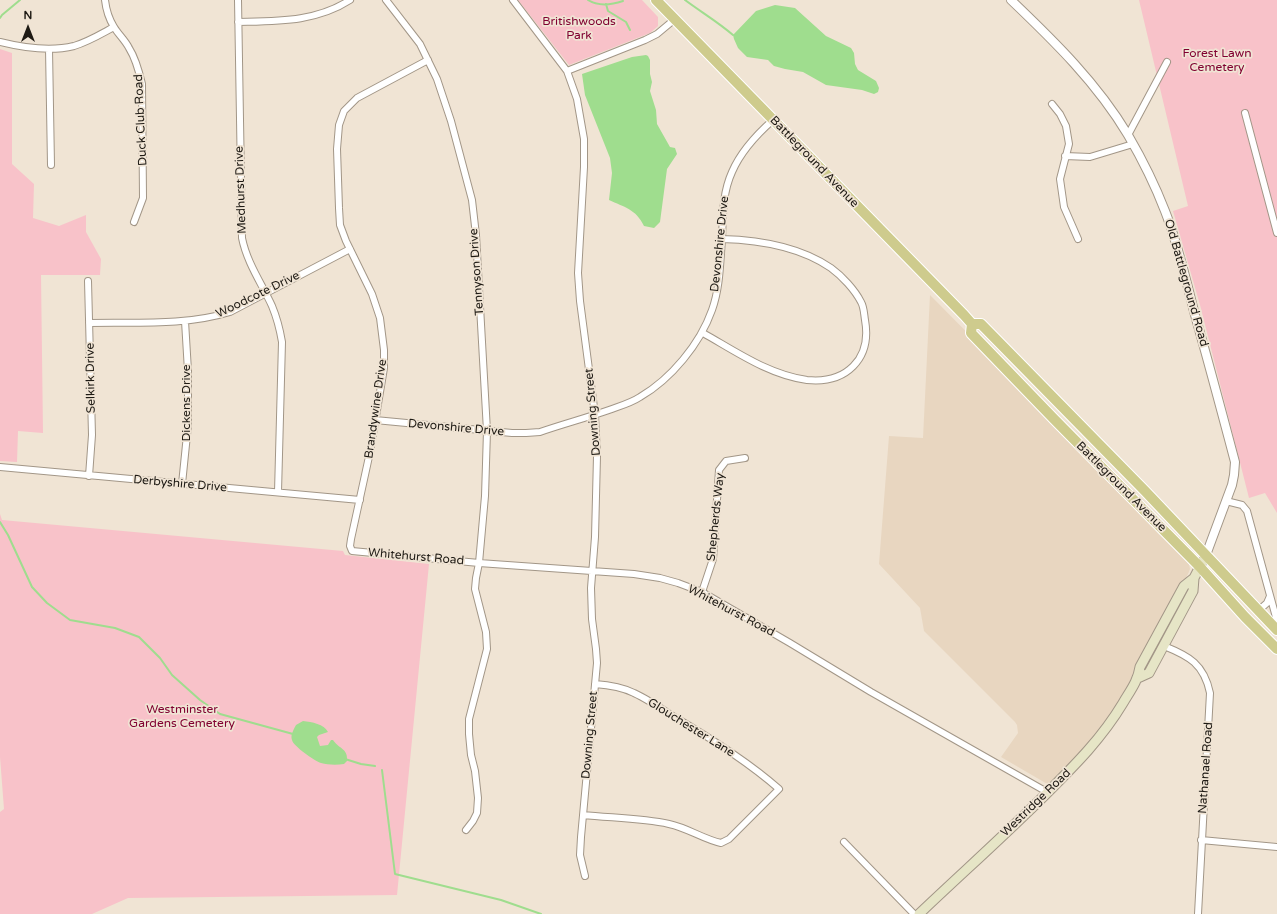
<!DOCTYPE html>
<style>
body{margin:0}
#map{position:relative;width:1277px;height:914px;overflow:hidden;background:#f0e4d4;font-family:"Varela Round",sans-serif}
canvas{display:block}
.north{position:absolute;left:8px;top:8px;width:40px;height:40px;-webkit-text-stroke:3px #f0e4d4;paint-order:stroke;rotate:0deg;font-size:11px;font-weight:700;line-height:16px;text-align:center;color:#1e1a14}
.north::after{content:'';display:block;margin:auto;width:14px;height:18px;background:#1e1a14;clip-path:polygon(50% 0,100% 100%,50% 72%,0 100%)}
</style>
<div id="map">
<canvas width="1277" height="914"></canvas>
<div class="north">N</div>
</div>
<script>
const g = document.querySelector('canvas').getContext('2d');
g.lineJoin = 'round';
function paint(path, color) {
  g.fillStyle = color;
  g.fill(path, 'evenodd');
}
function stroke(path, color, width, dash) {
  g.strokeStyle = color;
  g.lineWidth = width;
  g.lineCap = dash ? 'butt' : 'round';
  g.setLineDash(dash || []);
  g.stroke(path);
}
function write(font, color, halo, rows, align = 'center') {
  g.font = font + ' "Varela Round",sans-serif';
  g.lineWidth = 3.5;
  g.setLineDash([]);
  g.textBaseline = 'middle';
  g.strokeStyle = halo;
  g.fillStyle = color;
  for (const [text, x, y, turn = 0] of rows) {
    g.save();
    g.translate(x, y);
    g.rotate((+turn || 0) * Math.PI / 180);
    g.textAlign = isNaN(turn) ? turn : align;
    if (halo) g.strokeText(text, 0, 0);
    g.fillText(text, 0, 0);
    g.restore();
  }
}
paint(new Path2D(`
 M930,295L1032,398L1186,560L1189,564L1190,569L1188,574L1142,661L1117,705L1100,730L1071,764L1049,785L1001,757L1018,733L1017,725L1015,722L924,631L920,608L879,564L889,436L923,438Z`), '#e8d6c0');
paint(new Path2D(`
 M518,0H642L658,17V26L650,33L569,65Z
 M1139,0H1277V513L1265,493L1249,498L1200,305L1173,211L1188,206Z
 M0,49L12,53V164L34,184L33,218L59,226L86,215V232L101,259L100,275H41L43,433L18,431L17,462L0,461Z
 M0,514L2,520L343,551L345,555L429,564L397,895L128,898L92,914H0V812L4,809L0,757Z`), '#f8c2c9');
paint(new Path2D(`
 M775,5L795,8L826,36L851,48L854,53L855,64L858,70L876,81L879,88L878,92L874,94L862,90L826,85L803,72L785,69L774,66L768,60L747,57L738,48L734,39L733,35L756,11Z
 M646,55L648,56L650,60V74L652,82L650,91L656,110L657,124L670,147L675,148L677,154L667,169L660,222L654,228L644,226C636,209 624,207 609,200L612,173L610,158L585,95L582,74L632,57Z
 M303,721C312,722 324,724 328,732L319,735L317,737L320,746L328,745L331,740H333C340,750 348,748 347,761L344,764C337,765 328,765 321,763C315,761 293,746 292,740C290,735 294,729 296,725Z`), '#9fdd8e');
stroke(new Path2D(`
 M588,0C599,7 611,5 623,1
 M685,0C701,12 718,22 733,35
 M606,4L608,11L626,22L630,30
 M0,18L2,15L20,0
 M0,522L8,535L32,587L47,603L70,620L115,628L139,637L160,658L172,675L200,700L220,714L293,734
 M345,759L361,764L375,766
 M382,770L395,874L501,900L541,914`), '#9fdd8e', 2);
const minor = new Path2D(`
 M105,0C106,9 109,19 114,27C118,34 125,40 129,48C136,59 139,71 142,84L143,198L134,222
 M238,0L242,238C247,263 262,284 272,306C277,318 280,330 282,342L278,492
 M386,0L420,44L437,79L451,121L472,200L476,235L487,431L485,496L479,563L476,578L475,589L486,632L487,649L469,719V734L471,755L475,771L478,798L477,813L473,821L466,830
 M513,0L567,71L577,99L584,139V167L578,273L580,301L595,415L597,456L595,537L591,588L592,619L596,649L597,663L581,837L580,855L585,876
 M238,22C278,21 316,22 350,0
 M0,42C24,48 50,52 74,46C88,42 101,34 114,27
 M49,49L51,165
 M428,60L357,98L344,111L339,125L337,149L339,208L340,225L346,241L372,294L380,318L384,350V368L370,452L351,539L350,546L352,551L479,563L634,574L660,578L678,583L702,592L790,643L871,692L1047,792
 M567,71L645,40L657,34L675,19
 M1052,104L1060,114L1066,126L1069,144L1060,179L1064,207L1078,239
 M1245,113L1277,233
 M1128,135L1167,62
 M1065,156L1090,157L1133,144
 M88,281L92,435L89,476
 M89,323C136,322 185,326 230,312L350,249
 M703,333C735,351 769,375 807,380C846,384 872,359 865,320C864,314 864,307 861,302C855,290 842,276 831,268C799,246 760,240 722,239
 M375,420L512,433H526L540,432C563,424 586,418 609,410C620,406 631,403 640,397C671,379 700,344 712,310C720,288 720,263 722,240C723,217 722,194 732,172C741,151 756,135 773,120
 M0,467L360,500
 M182,484L188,425V371L185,321
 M1226,501L1242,505L1247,511L1277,621
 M702,592L713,559L719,470L726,461L745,458
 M1258,611L1267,603L1270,596
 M1164,646C1189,656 1204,664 1210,693L1198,914
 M583,815C611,818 642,818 669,824C688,828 703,839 721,843L729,839L779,789C746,760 709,737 671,715C659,707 647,699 634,693C622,687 609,685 595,684
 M1201,840L1277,847
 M844,842L914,914`);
const tertiary = new Path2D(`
 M1011,0C1054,41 1097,83 1128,135C1142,159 1155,185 1165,211C1178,244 1186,280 1195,315C1209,364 1222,413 1235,462L1234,475L1232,485L1206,555`);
const secondary = new Path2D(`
 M1138,678L1149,673L1193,591L1194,578
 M919,914C961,874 1005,835 1047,793C1076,764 1102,738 1123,703C1130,691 1138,681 1140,667L1184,586L1194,578L1206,555`);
const primary = new Path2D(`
 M656,0L964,315L972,324L971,333L1054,419L1200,567L1245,617L1277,649
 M972,324H981L1145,491L1277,630`);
stroke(minor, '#a29687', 8);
stroke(tertiary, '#a29687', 10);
stroke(secondary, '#a29687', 11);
stroke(primary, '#fff', 12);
stroke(minor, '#fff', 6);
stroke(tertiary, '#fff', 8);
stroke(secondary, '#e6e5c6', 9);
stroke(primary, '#cecb8d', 10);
write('12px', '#800031', '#f0e4d4', [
 ["Britishwoods",579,22],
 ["Park",579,36],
 ["Forest Lawn",1217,54],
 ["Cemetery",1217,68],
 ["Westminster",182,710],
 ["Gardens Cemetery",182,724]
]);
write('12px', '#1e1a14', '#f0e4d4', [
 ["Duck Club Road",141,120,-93],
 ["Battleground Avenue",814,162,46],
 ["Medhurst Drive",241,190,-92],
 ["Devonshire Drive",720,244,-84],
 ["Tennyson Drive",477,272,-94],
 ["Old Battleground Road",1186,283,74],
 ["Woodcote Drive",258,295,-26],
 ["Selkirk Drive",91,378,-91],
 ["Dickens Drive",187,403,-90],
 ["Brandywine Drive",376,409,-82],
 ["Downing Street",593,412,-95],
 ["Devonshire Drive",456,428,5],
 ["Derbyshire Drive",180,484,5],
 ["Battleground Avenue",1121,487,45],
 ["Shepherds Way",716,517,-84],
 ["Whitehurst Road",416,557,5],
 ["Whitehurst Road",731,611,28],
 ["Glouchester Lane",691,728,32],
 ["Downing Street",590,735,-85],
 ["Nathanael Road",1206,768,-86],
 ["Westridge Road",1036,803,-44]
]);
</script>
